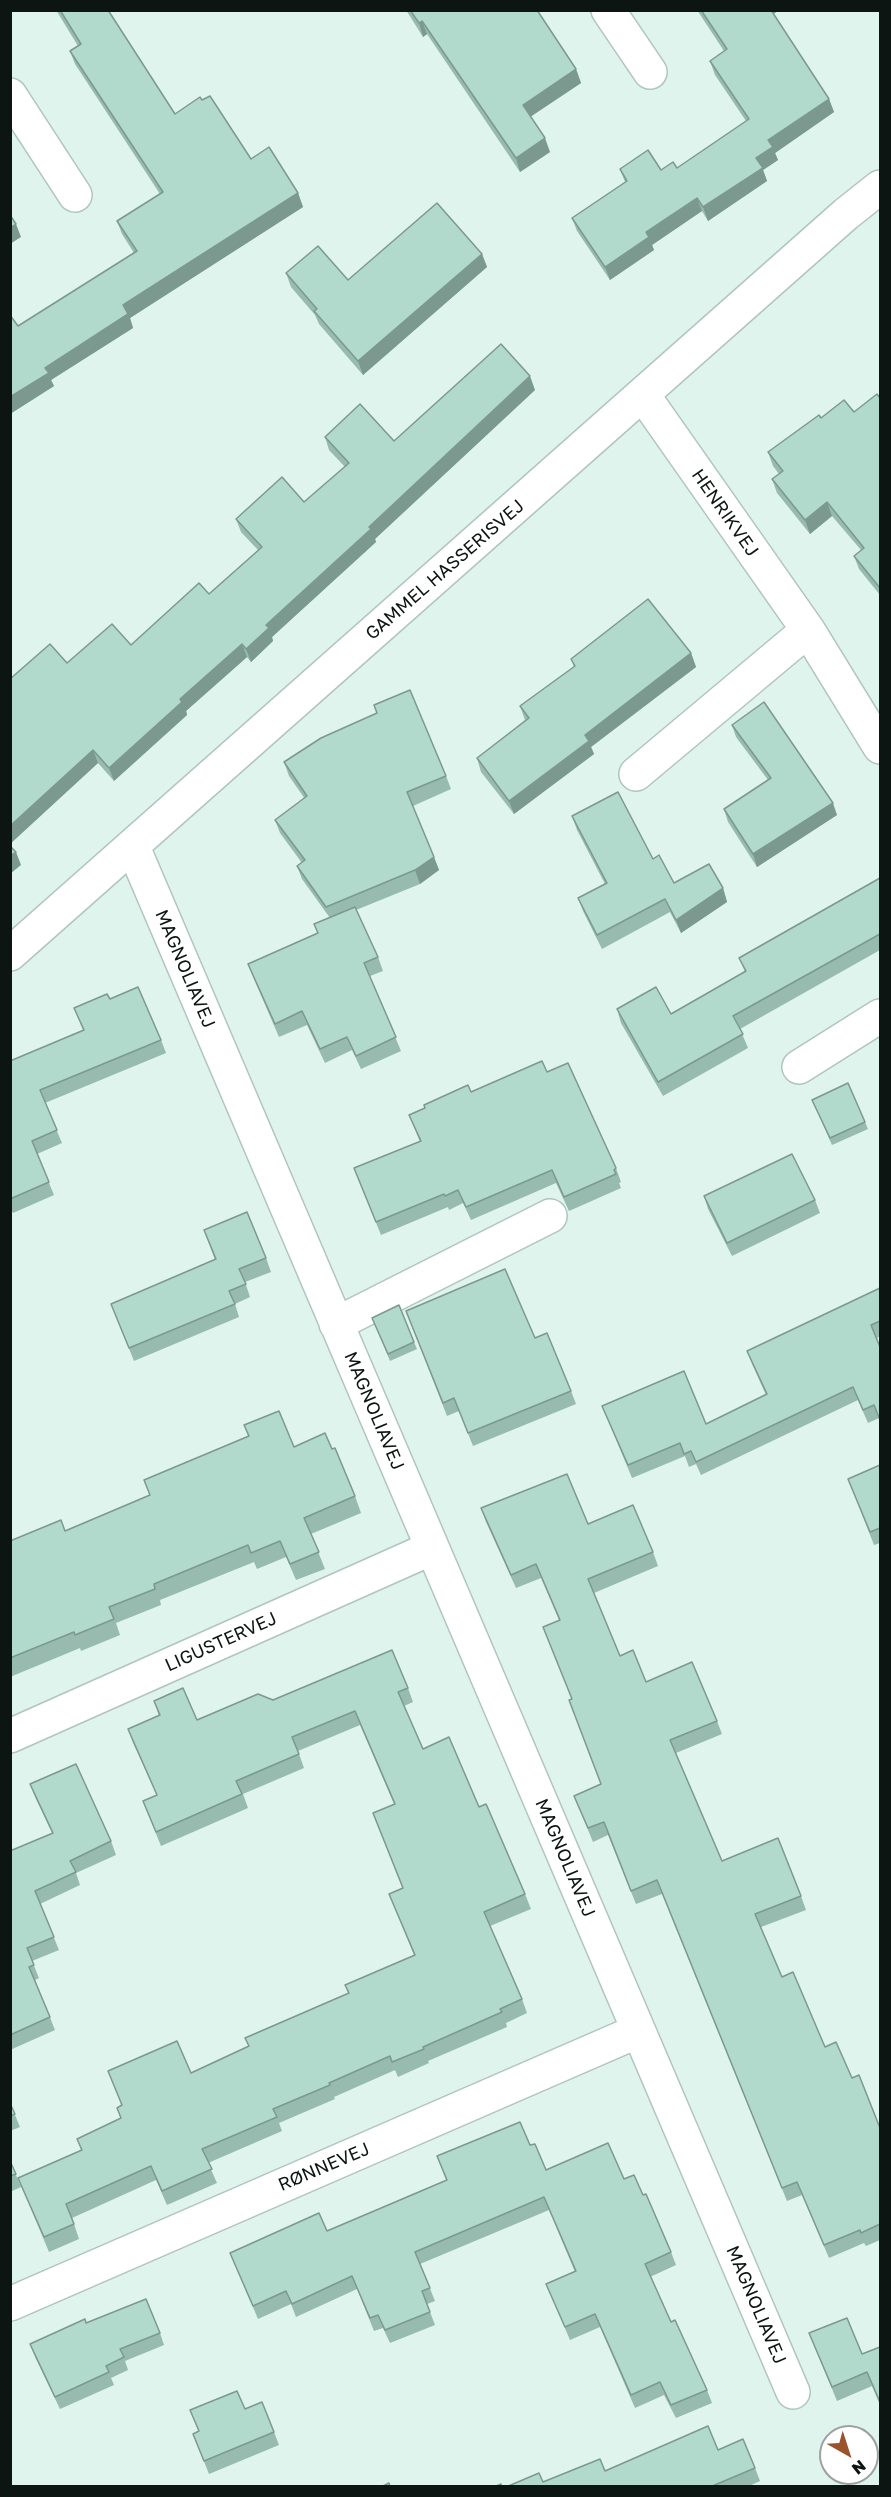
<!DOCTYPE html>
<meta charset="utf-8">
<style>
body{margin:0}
#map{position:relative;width:891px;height:2497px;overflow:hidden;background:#def4ec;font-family:"Golos Text",sans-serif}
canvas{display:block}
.frame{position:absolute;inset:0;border:12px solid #0d1512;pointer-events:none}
.north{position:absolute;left:819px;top:2425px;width:60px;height:60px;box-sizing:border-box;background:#fff;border:2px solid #9ea1a0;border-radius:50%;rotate:141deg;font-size:16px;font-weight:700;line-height:24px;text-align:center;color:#0d1512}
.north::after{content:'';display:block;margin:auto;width:21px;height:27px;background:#9a532c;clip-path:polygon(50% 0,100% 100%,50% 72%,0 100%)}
</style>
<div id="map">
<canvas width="891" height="2497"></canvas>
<div class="frame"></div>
<div class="north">N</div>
</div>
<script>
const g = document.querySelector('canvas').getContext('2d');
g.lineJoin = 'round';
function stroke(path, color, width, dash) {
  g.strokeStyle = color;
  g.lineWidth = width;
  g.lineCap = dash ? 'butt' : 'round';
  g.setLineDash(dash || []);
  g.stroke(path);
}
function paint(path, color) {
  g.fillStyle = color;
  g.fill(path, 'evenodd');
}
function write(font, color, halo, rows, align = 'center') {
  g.font = font + ' "Golos Text",sans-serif';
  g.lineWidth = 4.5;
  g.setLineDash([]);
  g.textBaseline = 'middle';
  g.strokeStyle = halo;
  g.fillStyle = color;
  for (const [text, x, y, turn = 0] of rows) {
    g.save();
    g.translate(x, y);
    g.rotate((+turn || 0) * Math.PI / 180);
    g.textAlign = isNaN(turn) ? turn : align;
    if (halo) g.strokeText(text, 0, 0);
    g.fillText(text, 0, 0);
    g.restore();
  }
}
const minor = new Path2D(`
 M608,10L650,72
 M10,95L75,195
 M643,395L808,630L880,747
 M636,774L808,630
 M133,847L793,2392
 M799,1067L880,1016
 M336,1324L550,1216
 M10,1736L432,1548
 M10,2304L638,2031`);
const tertiary = new Path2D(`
 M10,954L846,214L880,187`);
stroke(minor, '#b0c5be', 36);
stroke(tertiary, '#b0c5be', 36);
stroke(minor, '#fff', 33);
stroke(tertiary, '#fff', 33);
paint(new Path2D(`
 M56,10H108L175,114L251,159L298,193L303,207L130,318L133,328L51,380L54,386L10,414V315L18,326L134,253L122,234L117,221L160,194L75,64L70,51L78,46Z
 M406,10H537L576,69L581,83L530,117L550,152L520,172L427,34L423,37Z
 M697,10H779L773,14L829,99L834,112L775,153L778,160L763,170L767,181L708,221L702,211L652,245L654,250L610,280L577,231L572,218L625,182L620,169L661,170L677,168L746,121L715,75L710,61L724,51Z
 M482,254L487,267L363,375L319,324L315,315L291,287L286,273L348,280Z
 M535,390L375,539L376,542L272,637L273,641L251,662L247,657L186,711L187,715L114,781L98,763L10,844L67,663L131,645L209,594L258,550L241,532L236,519L304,502L345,467L329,450L325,437L394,441Z
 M880,398V595L859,569L854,556L861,550L832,516L810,534L777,493L772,479L779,474L773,466L768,452L821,418L854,412Z
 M691,653L696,667L591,747L594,754L514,814L481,772L477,758L525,720L520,706L574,667L571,659Z
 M732,725L837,815L757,867L728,822L724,809L768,780L736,737Z
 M284,762L446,776L451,789L413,806L439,870L420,884L356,910L378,957L383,971L370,976L401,1051L361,1069L352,1050L325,1063L307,1025L279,1037L253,977L248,964L317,933L330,918L302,879L297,866L302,863L280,833L275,820L305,799L289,776Z
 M572,816L653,859L674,883L723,888L727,902L681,933L670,912L602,949L583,911L578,898L605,884L577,830Z
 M880,878V950L740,1029L748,1048L663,1096L621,1023L617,1009L671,1014L745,972L739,958Z
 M110,999L161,1040L166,1053L45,1103L62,1143L37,1154L54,1195L13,1213L10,1208V1061L83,1030L74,1008Z
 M547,1072L616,1168L621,1182L619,1183L621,1188L569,1211L556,1183L471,1220L463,1203L449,1210L448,1207L381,1235L354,1168L420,1142L409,1115L471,1092Z
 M812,1100L865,1122L868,1129L832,1145Z
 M704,1196L815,1200L820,1213L732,1256L708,1209Z
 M204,1230L266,1258L271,1272L245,1282L250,1297L235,1304L239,1317L134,1361L111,1304L215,1260Z
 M880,1288V1336L877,1338L880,1347V1422L879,1418L868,1423L858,1400L701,1475L696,1464L689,1467L685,1456L632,1478L602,1406L706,1424L766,1395L752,1364L747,1351Z
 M406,1311L535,1338L571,1391L576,1404L473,1446L459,1411L447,1416Z
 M375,1325L414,1342L417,1349L390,1361Z
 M244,1425L294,1447L332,1449L355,1496L361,1513L311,1534L325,1569L296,1580L286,1557L257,1569L254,1562L160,1600L161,1605L116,1623L120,1635L81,1651L80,1648L10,1677V1541L65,1531L150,1496L144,1480L248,1436Z
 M880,1465V1543L874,1545L848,1479Z
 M481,1508L588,1524L653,1552L658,1566L594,1593L620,1656L646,1682L717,1721L722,1734L676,1753L722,1861L801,1896L806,1910L761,1927L782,1977L825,2047L852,2078L880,2128V2240L866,2246L864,2243L829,2258L802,2195L787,2201L662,1894L636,1904L608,1835L593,1842L574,1796L601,1784L572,1699L543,1627L559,1620L541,1578L516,1588L486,1522Z
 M408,1688L413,1702L404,1706L423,1749L479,1807L525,1894L531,1909L490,1926L522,1999L527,2013L506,2023L507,2027L428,2061L429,2063L398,2077L395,2070L334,2097L335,2099L279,2123L282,2131L208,2163L217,2183L167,2205L156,2180L72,2218L79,2239L49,2252L18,2178L81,2150L77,2139L121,2119L117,2108L122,2105L108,2071L191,2073L249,2047L245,2038L348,1993L345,1985L414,1955L389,1894L403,1889L373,1813L394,1804L360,1725L298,1751L304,1768L243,1794L248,1808L161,1846L143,1801L157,1795L133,1743L128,1729L159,1716L154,1701L197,1720L273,1700Z
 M30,1784L111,1841L116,1855L76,1873L80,1885L40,1904L59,1950L32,1961L39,1978L35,1980L55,2030L10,2050V1851L52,1833L35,1797Z
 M10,2103L20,2127L10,2131Z
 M530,2145L546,2170L624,2179L643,2195L671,2252L676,2265L650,2277L671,2322L707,2390L712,2403L676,2418L664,2395L635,2408L600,2327L570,2340L546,2284L575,2272L549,2210L420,2264L435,2301L427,2304L435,2325L390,2343L383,2328L374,2331L357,2289L296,2317L291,2304L258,2319L230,2253L327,2231L446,2180L437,2156Z
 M10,2161L21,2187L10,2192Z
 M86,2323L160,2333L164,2345L125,2361L128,2370L111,2378L114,2385L60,2409L35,2357L30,2344Z
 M809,2333L862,2354L880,2347V2405L872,2386L837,2401Z
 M245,2409L274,2432L279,2445L209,2474L193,2434L199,2432L190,2410Z
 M718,2450L755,2468L760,2481L747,2487H506L543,2482Z`), '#98bbaf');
paint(new Path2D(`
 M768,10H779L771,16Z
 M422,21L427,34L423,37L419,23Z
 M576,69L581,83L527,119L523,105Z
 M829,99L834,112L775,153L778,160L763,170L767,181L708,221L703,207L756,158L768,140Z
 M545,138L550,152L520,172L516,158Z
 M298,193L303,207L130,318L133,328L51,380L54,386L10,414V397L45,368L123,305Z
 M697,198L702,211L652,245L654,250L610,280L605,267L646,232Z
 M16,224L21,237L10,244V228Z
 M482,254L487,267L363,375L358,361Z
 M530,376L535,390L375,539L376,542L272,637L273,641L251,662L246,649L266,625L369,527Z
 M827,502L832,516L810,534L805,520Z
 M242,644L247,657L186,711L187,715L114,781L109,768L180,699Z
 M691,653L696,667L591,747L594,754L514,814L509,801L585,735Z
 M93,750L98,763L10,844V826Z
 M833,803L837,815L757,867L753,854Z
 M16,852L21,865L10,874V856Z
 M434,857L439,870L420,884L415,870Z
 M723,888L727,902L681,933L676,920Z`), '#7c998f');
const building = new Path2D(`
 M60,10H108L175,114L200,97L202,100L210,96L251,159L269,147L298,193L123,305L128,314L45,368L49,373L10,397V315L18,326L137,251L117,221L163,192L70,51L81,44Z
 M410,10H537L576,69L523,105L545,138L516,158L422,21L419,23Z
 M701,10H771L829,99L768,140L773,147L756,158L763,168L703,207L697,198L646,232L649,237L605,267L572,218L627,181L620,169L648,150L661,170L673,162L677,168L749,119L710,61L727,49Z
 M437,203L482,254L358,361L314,311L317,309L286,273L318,246L348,280Z
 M10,215L16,224L10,228Z
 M501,344L530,376L369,527L371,529L266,625L269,628L246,649L242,644L180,699L182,702L109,768L93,750L10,826V679L50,644L67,663L112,624L131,645L199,583L209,594L262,547L236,519L282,477L304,502L349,463L325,437L360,404L394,441Z
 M877,394L880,398V588L854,556L864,548L827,502L805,520L772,479L783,471L768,452L819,415L821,418L844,400L854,412Z
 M648,599L691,653L585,735L589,741L509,801L477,758L529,718L520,706L575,666L571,659Z
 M410,690L446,776L407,792L434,857L415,870L326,907L297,866L305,860L275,820L307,796L284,762L321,738L377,713L374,705Z
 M764,702L833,803L753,854L724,809L771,778L732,725Z
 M618,792L653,859L659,855L674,883L709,864L723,888L676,920L665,899L597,935L578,898L607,883L572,816Z
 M10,846L16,852L10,856Z
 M880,878V934L733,1016L743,1034L658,1082L617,1009L656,987L671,1014L746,971L739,958Z
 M355,907L378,957L364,963L396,1037L356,1056L347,1037L320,1049L302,1011L275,1024L248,964L318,933L314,924Z
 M138,987L161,1040L40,1090L57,1130L32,1141L49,1182L10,1199V1061L84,1030L74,1008L107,994L110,999Z
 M542,1061L547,1072L568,1063L616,1168L614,1170L616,1174L564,1197L552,1170L466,1207L458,1190L445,1196L444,1194L376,1222L354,1168L421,1141L409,1115L425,1108L424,1105L468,1085L471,1092Z
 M848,1083L865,1122L830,1138L812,1100Z
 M792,1154L815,1200L727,1243L704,1196Z
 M247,1212L266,1258L239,1269L246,1284L229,1291L235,1304L129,1348L111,1304L216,1259L204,1230Z
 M505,1269L535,1338L547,1333L571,1391L468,1433L454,1398L443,1403L406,1311Z
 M880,1288V1321L871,1325L880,1347V1420L874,1405L863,1410L853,1387L696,1462L691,1451L684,1454L680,1443L628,1465L602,1406L684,1371L706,1424L767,1394L747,1351Z
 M399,1305L414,1342L388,1354L372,1318Z
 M279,1411L294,1447L325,1433L332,1449L335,1448L355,1496L304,1518L319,1552L290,1564L280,1541L251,1553L248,1545L154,1584L155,1589L109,1607L114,1619L75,1635L74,1632L10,1658V1541L61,1520L65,1531L150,1495L144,1480L249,1436L244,1425Z
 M880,1465V1528L870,1532L848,1479Z
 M567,1474L588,1524L633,1505L653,1552L588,1579L620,1656L633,1650L646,1682L692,1662L717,1721L670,1740L722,1861L778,1838L801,1896L755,1914L782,1977L793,1972L825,2047L836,2042L852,2078L859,2075L880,2128V2224L861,2233L860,2230L824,2245L797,2182L782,2188L657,1880L631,1891L604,1822L588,1828L574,1796L601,1784L569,1700L572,1699L543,1627L560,1620L536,1564L511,1575L481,1508Z
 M392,1650L408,1688L398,1692L423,1749L449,1737L479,1807L486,1804L487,1806L525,1894L484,1912L522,1999L500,2009L502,2012L423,2047L424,2049L392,2062L390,2056L329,2083L330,2085L273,2109L277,2117L202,2149L212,2169L162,2191L151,2166L66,2204L74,2224L44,2237L18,2178L82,2150L77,2139L121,2118L117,2108L122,2105L108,2071L177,2041L191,2073L249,2046L245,2038L349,1993L345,1985L415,1955L389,1894L403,1888L373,1813L395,1804L355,1711L292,1737L299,1754L236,1781L242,1794L156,1832L143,1801L157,1795L128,1729L160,1715L154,1701L183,1688L197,1720L258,1694L273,1700Z
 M76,1764L111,1841L70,1861L76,1872L35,1891L54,1937L27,1948L34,1965L29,1967L50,2017L10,2035V1851L53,1833L30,1784Z
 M10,2103L15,2114L10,2116Z
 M520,2122L530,2145L535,2144L546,2170L608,2143L624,2179L634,2175L643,2195L646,2194L671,2252L645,2264L671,2322L675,2320L707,2390L671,2405L660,2382L631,2395L595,2314L565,2327L546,2284L576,2271L544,2197L415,2252L430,2288L422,2291L430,2312L385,2330L378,2315L370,2318L352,2276L292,2304L286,2291L253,2306L230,2253L319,2213L327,2231L447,2180L437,2156Z
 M10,2161L16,2174L10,2176Z
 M146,2299L160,2333L120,2349L124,2357L106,2366L109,2372L55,2397L30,2344L85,2319L86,2323Z
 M847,2318L862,2354L880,2347V2402L867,2372L832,2387L809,2333Z
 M237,2391L245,2409L262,2402L274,2432L204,2461L193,2434L199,2431L190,2410Z
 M708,2426L718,2450L743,2439L755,2468L710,2487H506L539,2473L543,2482L600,2459L605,2471Z
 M389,2483L390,2487H381Z
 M501,2484L502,2487H494Z`);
paint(building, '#b1dacc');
stroke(building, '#7c998f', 1.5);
write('18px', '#0d1512', '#fff', [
 ["HENRIKVEJ",725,513,55],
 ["GAMMEL HASSERISVEJ",445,570,-41],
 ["MAGNOLIAVEJ",185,969,67],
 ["MAGNOLIAVEJ",374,1411,67],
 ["LIGUSTERVEJ",221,1642,-24],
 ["MAGNOLIAVEJ",565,1858,67],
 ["RØNNEVEJ",324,2167,-23],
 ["MAGNOLIAVEJ",756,2305,67]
]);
</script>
